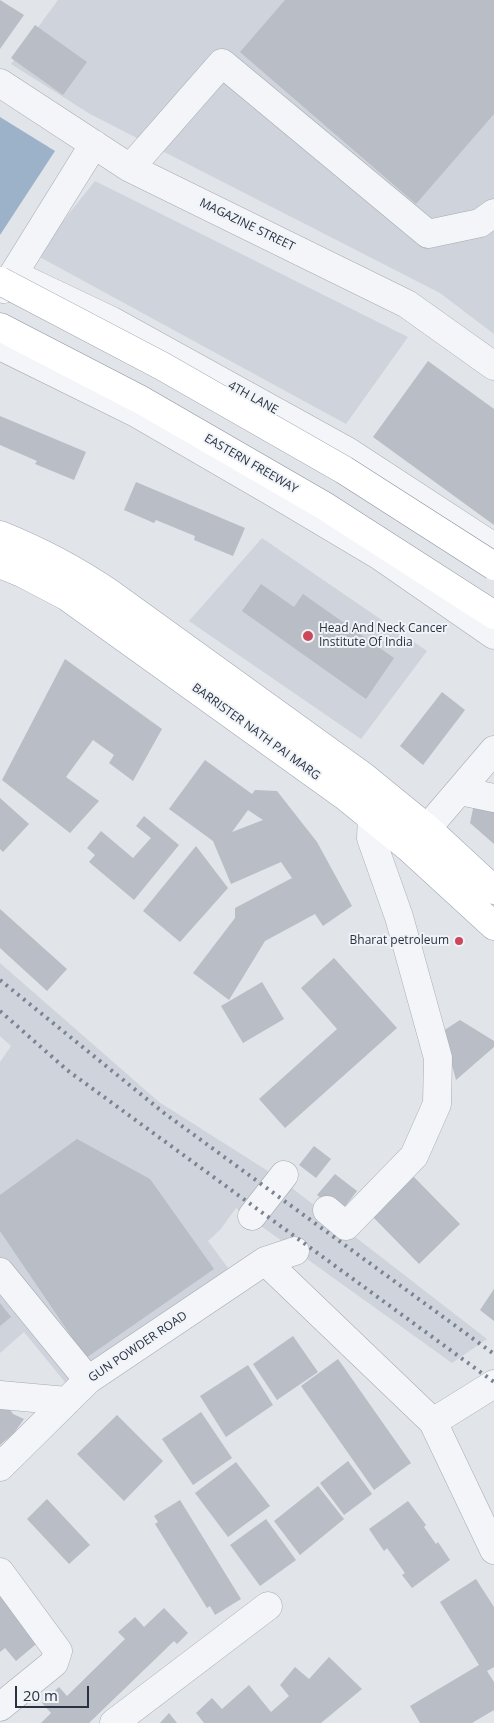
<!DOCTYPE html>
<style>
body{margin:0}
#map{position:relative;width:494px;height:1723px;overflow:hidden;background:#e1e4e9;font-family:"Open Sans",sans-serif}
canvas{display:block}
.scale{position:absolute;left:15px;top:1686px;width:74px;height:22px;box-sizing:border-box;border:2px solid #293241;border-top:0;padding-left:6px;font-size:15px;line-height:18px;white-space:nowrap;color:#293241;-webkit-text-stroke:4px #f0f3f7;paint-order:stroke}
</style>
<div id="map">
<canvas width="494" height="1723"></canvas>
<div class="scale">20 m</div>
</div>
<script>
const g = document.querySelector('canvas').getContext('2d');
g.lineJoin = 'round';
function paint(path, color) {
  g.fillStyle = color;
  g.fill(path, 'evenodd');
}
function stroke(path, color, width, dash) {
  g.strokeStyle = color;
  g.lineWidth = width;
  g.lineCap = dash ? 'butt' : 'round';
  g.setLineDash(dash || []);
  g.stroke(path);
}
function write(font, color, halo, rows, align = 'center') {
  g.font = font + ' "Open Sans",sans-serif';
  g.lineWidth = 4;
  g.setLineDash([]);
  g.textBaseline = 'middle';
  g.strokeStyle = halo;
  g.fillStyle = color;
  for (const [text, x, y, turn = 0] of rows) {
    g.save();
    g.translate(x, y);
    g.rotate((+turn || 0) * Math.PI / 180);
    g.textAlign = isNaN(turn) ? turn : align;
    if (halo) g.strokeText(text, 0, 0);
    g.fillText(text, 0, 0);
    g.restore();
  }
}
paint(new Path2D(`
 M58,0H494V334L440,293L90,114L11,64Z
 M95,181L408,337L346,424L36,255Z
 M262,538L427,651L361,739L189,621Z
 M0,963L159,1102L279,1178L487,1339L452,1363L236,1208L220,1230L208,1241L231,1272L69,1387L24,1332L0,1353V1062L11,1046L0,1036Z`), '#cfd3db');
paint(new Path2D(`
 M0,117L55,151L0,235Z`), '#9cb2c9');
paint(new Path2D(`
 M0,0L24,15L0,49Z
 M285,0H494V114L416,204L240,52Z
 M35,25L87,62L63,95L11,58Z
 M428,361L494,409V525L373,437Z
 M0,416L86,452L74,480L35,464L37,461L0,445Z
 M136,482L245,528L233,556L194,540L195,536L156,520L154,523L124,510Z
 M261,584L294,607L303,594L394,658L366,699L242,611Z
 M65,659L162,729L133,781L109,763L114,755L93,740L66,777L99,801L70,833L2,780Z
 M442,692L465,710L423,765L400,746Z
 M205,760L252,794L255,790L277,791L317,842L352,906L323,926L315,914L265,941L229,1000L193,973L235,918V908L292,878L281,862L231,884L213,841L169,809ZM248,810L263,820L232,832Z
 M0,798L29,824L3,852L0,849Z
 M474,804L494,808V844L470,823Z
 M144,816L179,845L134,900L89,862L95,855L87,848L101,831L133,858L151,838L136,826Z
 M196,846L228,888L180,942L143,911Z
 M0,909L67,969L47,991L0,948Z
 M334,958L397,1028L285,1128L259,1099L337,1029L301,988Z
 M262,982L284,1019L243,1043L221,1006Z
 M460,1020L494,1041V1047L456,1080L443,1031Z
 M77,1139L150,1179L214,1269L86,1358L0,1231V1195Z
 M314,1146L331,1159L316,1178L299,1165Z
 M335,1174L357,1191L340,1213L317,1195Z
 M413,1176L460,1224L419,1264L373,1217Z
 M494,1289V1321L480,1310Z
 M0,1303L11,1317L0,1326Z
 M293,1336L318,1372L277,1400L253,1364Z
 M338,1359L411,1463L374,1490L301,1386Z
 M248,1365L273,1405L226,1437L200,1396Z
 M5,1403L13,1414L24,1419L14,1433L0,1445V1404Z
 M201,1412L232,1458L193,1485L162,1439Z
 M117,1415L163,1461L124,1501L77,1454Z
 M348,1461L372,1494L344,1515L320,1483Z
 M236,1462L270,1506L228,1537L195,1493Z
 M318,1486L344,1519L300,1555L274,1521Z
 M47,1499L90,1545L69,1564L27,1519Z
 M180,1500L241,1599L215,1615L210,1606L207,1608L155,1524L158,1522L154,1516Z
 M408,1501L426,1525L424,1527L436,1544L438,1542L450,1560L412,1588L402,1575L405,1573L387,1548L384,1551L369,1529Z
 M266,1519L296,1560L260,1586L230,1545Z
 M476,1579L494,1607V1667L487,1671L494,1682V1710L472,1723H420L410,1706L479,1665L440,1602Z
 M0,1594L41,1640L16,1661L5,1648L0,1652Z
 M164,1608L188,1633L177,1644L174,1641L89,1723H41L51,1713L42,1703L59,1687L67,1696L125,1639L118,1632L135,1617L144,1627Z
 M329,1657L362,1689L321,1723H204L196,1713L212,1698L222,1709L249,1685L271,1712L289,1696L280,1685L295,1667L309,1679Z
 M169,1713L177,1723H160Z`), '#b8bdc6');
const minor = new Path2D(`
 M0,83L130,168L407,304L494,366
 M130,168L222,63L428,234L480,223L494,213
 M15,275L112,321L347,451L494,547
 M4,289L94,144
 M0,346L136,413L274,493L380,556L494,635
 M460,791L494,798
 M412,846L494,750
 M327,1210L346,1226L414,1156L437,1104L438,1058L399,917L371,838L372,817L383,801
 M252,1216L284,1175
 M265,1261L433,1422L494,1550
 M0,1272L88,1380
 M0,1395L67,1401
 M433,1422L494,1384
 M0,1467L88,1380L265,1261L295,1251
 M0,1572L58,1651L54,1663L0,1707
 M114,1723L268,1606`);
const major = new Path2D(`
 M0,535C40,551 76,570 111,594L363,776L428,829L494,890
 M0,564L22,573L66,596L346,797L410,849L494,926`);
const highway = new Path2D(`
 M0,327L143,401L323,505L494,615`);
stroke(minor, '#a6abb3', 29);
stroke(major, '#a0a8b5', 29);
stroke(highway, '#8891a0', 29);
stroke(minor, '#f3f5f8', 28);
stroke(major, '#fff', 28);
stroke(highway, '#fff', 28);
stroke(new Path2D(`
 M0,980L164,1113L494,1354
 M0,1011L67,1070L494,1382`), '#7a8393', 4, [2.5, 5]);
const highwayBridge = new Path2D(`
 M0,281L162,366L344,470L494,566`);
stroke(highwayBridge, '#8891a0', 29, []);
stroke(highwayBridge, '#fff', 28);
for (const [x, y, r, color] of [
 [308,636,6,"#cd475b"],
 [459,941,5,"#cd475b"]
]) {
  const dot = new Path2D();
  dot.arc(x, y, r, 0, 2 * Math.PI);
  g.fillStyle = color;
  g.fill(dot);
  stroke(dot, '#f0f3f7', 2);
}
write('12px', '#293241', '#f0f3f7', [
 ["MAGAZINE STREET",247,225,26],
 ["4TH LANE",253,398,29],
 ["EASTERN FREEWAY",251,464,30],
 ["BARRISTER NATH PAI MARG",256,732,36],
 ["GUN POWDER ROAD",138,1347,-34]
]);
write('12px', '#293241', '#f0f3f7', [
 ["Head And Neck Cancer",319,629],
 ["Institute Of India",319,643],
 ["Bharat petroleum",449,941,"right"]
], 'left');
</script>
